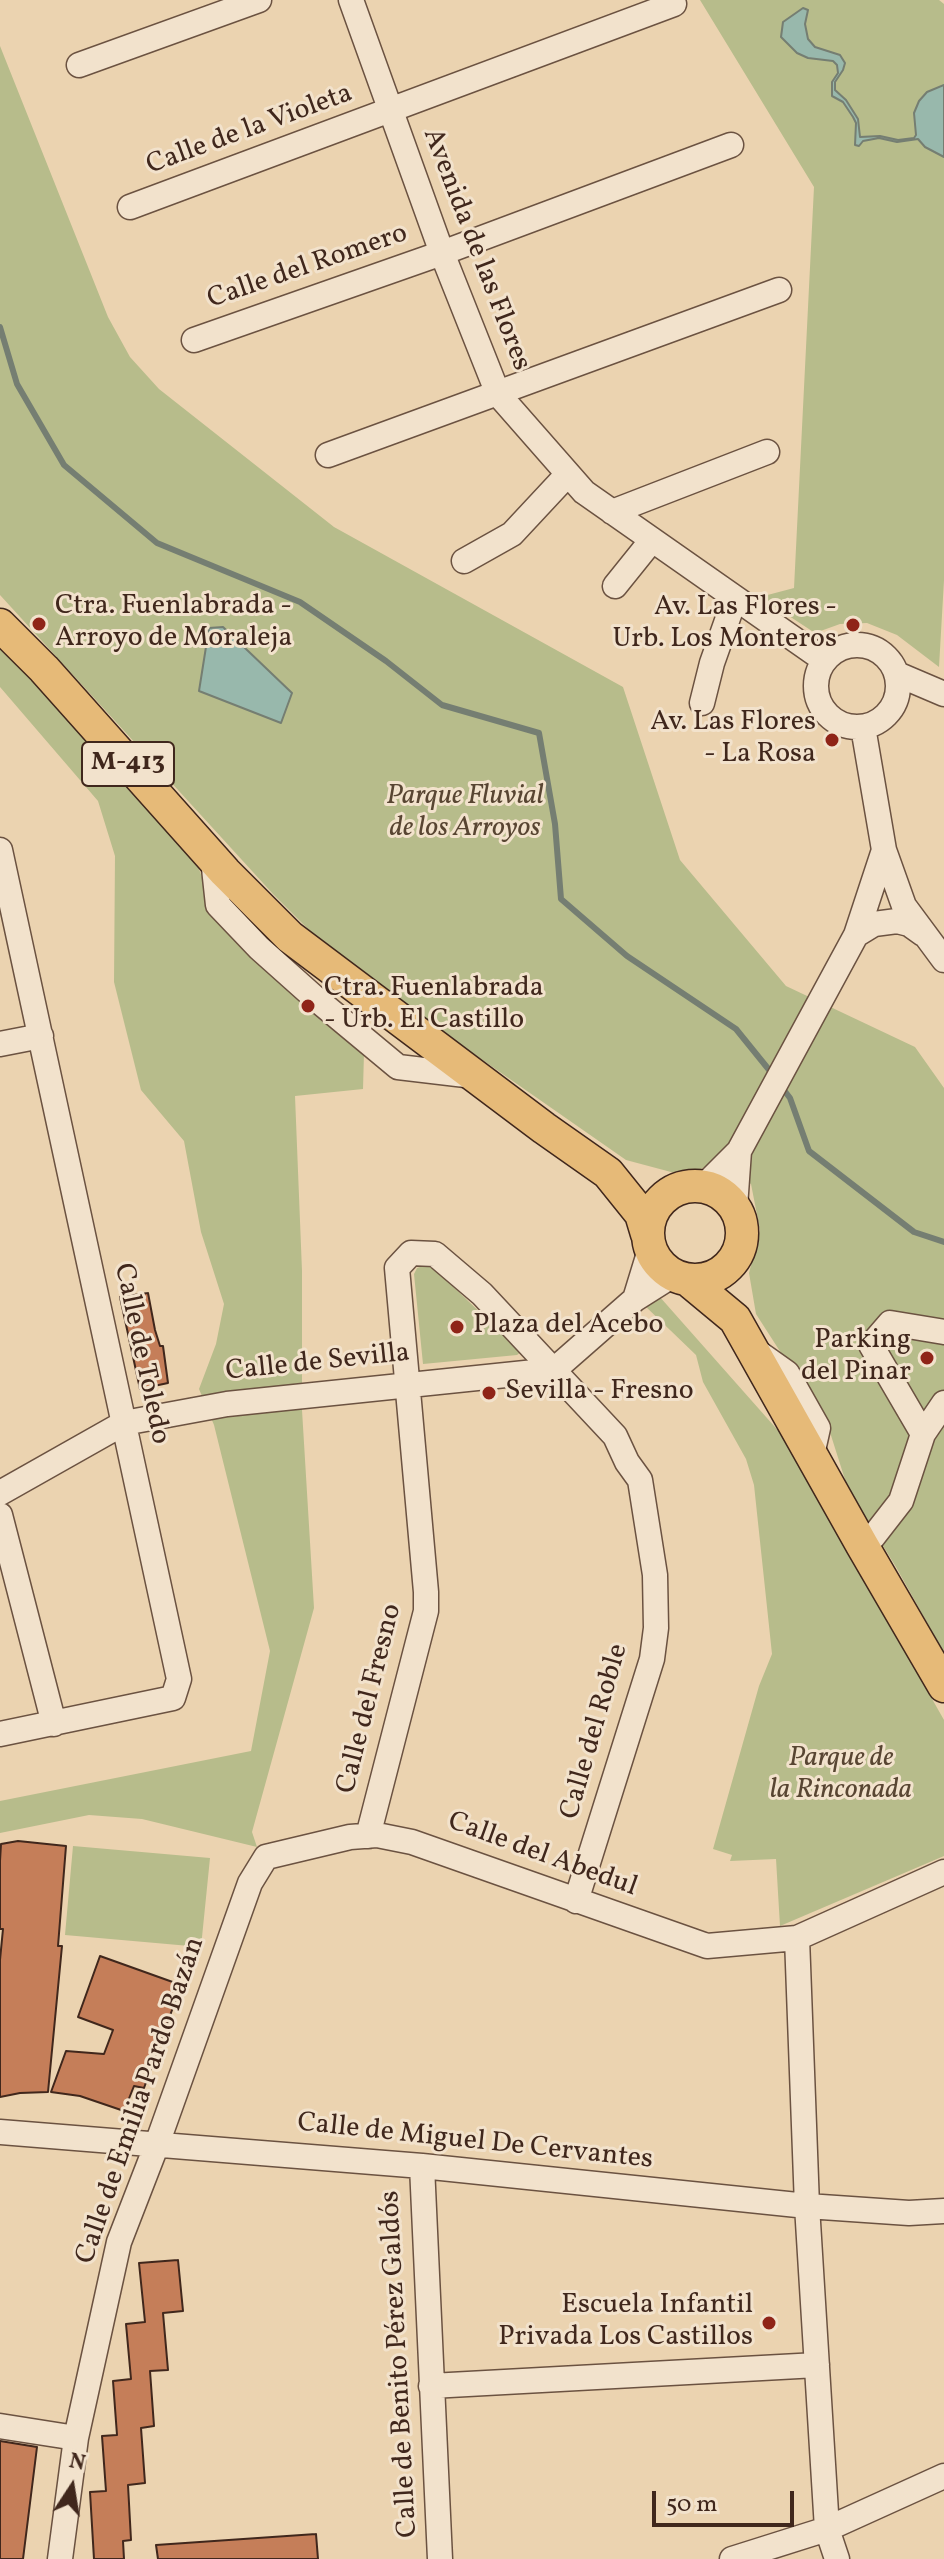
<!DOCTYPE html>
<html>
<head>
<meta charset="utf-8">
<style>
  body { margin:0 }
  #map { position:relative; width:944px; height:2559px; overflow:hidden; background:#ebd3b0; font-family:Vollkorn,serif }
  canvas { display:block }
  .north { position:absolute; left:32px; top:2447px; width:80px; height:80px; -webkit-text-stroke:6px #f2e2cc; paint-order:stroke; rotate:12deg; font-size:22px; font-weight:700; line-height:32px; text-align:center; color:#40271c }
  .north::after { content:''; display:block; margin:auto; width:28px; height:36px; background:#40271c; clip-path:polygon(50% 0,100% 100%,50% 72%,0 100%) }
  .scale { position:absolute; left:652px; top:2491px; width:142px; height:36px; box-sizing:border-box; border:4px solid #40271c; border-top:0; padding-left:10px; font-size:24px; line-height:28px; white-space:nowrap; color:#40271c; -webkit-text-stroke:6px #f2e2cc; paint-order:stroke }
</style>
</head>
<body>
<div id="map">
<canvas width="944" height="2559"></canvas>
<div class="north">N</div>
<div class="scale">50 m</div>
</div>
<script>
const context = document.querySelector('canvas').getContext('2d');
context.lineJoin = 'round';
function fill(path, color) { context.fillStyle = color; context.fill(path, 'evenodd'); }
const poly = rows => new Path2D(rows.map(r => 'M' + r).join(''));
function strokePath(path, color, width, dash) { context.strokeStyle = color; context.lineWidth = width; context.lineCap = dash ? 'butt' : 'round'; context.setLineDash(dash || []); context.stroke(path); }
function label(font, color, halo, rows, align = 'center') {
  context.font = font + ' Vollkorn,serif'; context.lineWidth = 6; context.setLineDash([]); context.textBaseline = 'middle'; context.strokeStyle = halo; context.fillStyle = color; for (const [text, x, y, turn = 0] of rows) {
    context.save(); context.translate(x, y); context.rotate((+turn || 0) * Math.PI / 180); context.textAlign = isNaN(turn) ? turn : align; if (halo) context.strokeText(text, 0, 0); context.fillText(text, 0, 0); context.restore();
  }
}
const green = poly([
  [700,0,939,0,944,4,944,580,939,667,897,635,867,623,840,624,815,633,760,597,794,588,814,187],
  [0,46,108,317,130,357,159,389,334,527,623,687,680,860,786,986,915,1047,944,1088,944,1653,896,1567,848,1489,828,1426,756,1314,749,1273,760,1230,751,1184,711,1164,686,1176,626,1160,408,1008,312,933,273,894,0,595],
  [0,648,56,703,195,858,216,916,364,1053,363,1089,295,1096,302,1271,302,1410,314,1608,252,1832,257,1847,142,1819,89,1815,0,1833,0,1801,251,1751,270,1651,214,1425,199,1389,216,1344,224,1304,201,1232,184,1141,141,1090,114,982,115,856,98,801,0,687],
  [426,1265,435,1269,521,1352,517,1355,423,1364,414,1274,417,1268],
  [659,1296,782,1435,944,1720,944,1856,780,1926,776,1859,730,1861,732,1855,713,1849,759,1686,772,1654,754,1485,746,1459,703,1382,696,1355,644,1305],
  [73,1846,210,1858,201,1947,65,1935]
]);
const water = poly([
  [803,8,808,10,805,24,808,39,815,47,840,55,845,63,843,70,835,82,835,90,846,100,858,119,860,137,880,136,898,140,914,138,916,135,914,113,919,101,927,92,944,85,944,157,925,147,918,139,897,142,879,138,863,141,859,146,855,145,856,123,853,117,843,102,832,96,832,82,838,73,837,65,833,61,808,58,797,53,781,37,783,22,803,8],
  [223,627,292,693,281,723,199,691,209,628,223,627]
]);
const stream = poly([
  [0,327,17,384,64,465,157,543,300,602,386,661,442,705,539,733,555,824,561,899,627,956,736,1029,774,1076],
  [780,1085,790,1098,809,1151,914,1232,944,1242]
]);
const building = poly([
  [148,1293,155,1330,160,1346,163,1346,168,1383,140,1389,120,1297,148,1293],
  [18,1841,66,1846,58,1946,62,1946,48,2092,20,2093,0,2097,0,1960,3,1929,0,1929,0,1861,1,1844,18,1841],
  [100,1956,181,1985,144,2088,134,2086,124,2111,80,2096,51,2092,66,2051,104,2054,113,2030,78,2017,100,1956],
  [178,2260,183,2311,163,2313,168,2370,150,2371,154,2426,141,2428,145,2483,128,2485,131,2540,123,2541,124,2559,94,2559,90,2492,106,2491,102,2436,117,2435,113,2381,131,2379,126,2324,145,2322,139,2263,178,2260],
  [0,2441,37,2447,23,2559,0,2559,0,2441],
  [316,2534,318,2559,158,2559,156,2545,316,2534]
]);
const minor = poly([
  [351,0,442,253,498,394,584,492,824,660],
  [79,65,259,0],
  [130,207,674,4],
  [194,340,442,253,731,145],
  [328,455,779,290],
  [612,512,767,452],
  [464,561,512,534,567,475],
  [615,586,652,540],
  '816 686a41 41 0 1 1 82 0a41 41 0 1 1-82 0Z',
  [897,674,944,694],
  [702,703,712,663,735,598],
  [0,850,179,1679,173,1698,0,1734],
  [884,850,904,906,944,960],
  [213,859,218,905,259,948,315,998,398,1067,474,1076],
  [856,935,874,924,897,921,909,924,923,934],
  [0,1044,41,1036],
  [704,1186,739,1151,856,935,884,850,863,727],
  [735,1207,739,1151],
  [635,1299,650,1250],
  [756,1351,787,1373,818,1428,812,1455],
  [923,1434,871,1345,890,1323,944,1332],
  [0,1493,124,1423,227,1404,554,1370,635,1299,673,1275],
  [0,1515,54,1724],
  [862,1545,873,1537,901,1501,923,1434,944,1403],
  [368,1836,426,1611,426,1592,397,1268,411,1253,435,1254,482,1294,615,1436,627,1462,640,1480,655,1575,656,1628,652,1659,576,1901],
  [797,1938,807,2206,827,2529,837,2559],
  [0,2132,422,2166,807,2206,909,2213,944,2211],
  [422,2166,440,2559],
  [431,2386,817,2365],
  [0,2426,76,2438],
  [60,2559,76,2438,119,2242,157,2144,250,1883,266,1857,350,1837,377,1835,412,1842,707,1946,797,1938,944,1872],
  [732,2559,827,2529,944,2476]
]);
const major = poly([
  [0,625,44,669,225,872,290,937,544,1128,608,1173,641,1214,647,1234],
  '648 1233a47 47 0 1 1 94 0a47 47 0 1 1-94 0Z',
  [688,1280,735,1319,862,1545,944,1686]
]);
const markers = [
  [39,624,8,"#8f2418"],
  [853,625,8,"#8f2418"],
  [832,740,8,"#8f2418"],
  [308,1006,8,"#8f2418"],
  [457,1327,8,"#8f2418"],
  [927,1358,8,"#8f2418"],
  [489,1393,8,"#8f2418"],
  [769,2323,8,"#8f2418"]
];
const shields = [
  [128,764,92]
];
const shieldNames = [
  ["M-413",128,764]
];
const streetNames = [
  ["Calle de la Violeta",250,131,-20],
  ["Avenida de las Flores",475,250,69],
  ["Calle del Romero",308,268,-19],
  ["Calle de Toledo",140,1354,78],
  ["Calle de Sevilla",318,1364,-6],
  ["Calle del Fresno",371,1699,-76],
  ["Calle del Roble",596,1732,-74],
  ["Calle del Abedul",542,1856,20],
  ["Calle de Emilia Pardo Bazán",142,2101,-71],
  ["Calle de Miguel De Cervantes",475,2143,6],
  ["Calle de Benito Pérez Galdós",401,2364,-93]
];
const poiNames = [
  ["Ctra. Fuenlabrada -",55,608],
  ["Arroyo de Moraleja",55,640],
  ["Av. Las Flores -",837,609,"right"],
  ["Urb. Los Monteros",837,641,"right"],
  ["Av. Las Flores",816,724,"right"],
  ["- La Rosa",816,756,"right"],
  ["Ctra. Fuenlabrada",324,990],
  ["- Urb. El Castillo",324,1022],
  ["Plaza del Acebo",473,1327],
  ["Parking",911,1342,"right"],
  ["del Pinar",911,1374,"right"],
  ["Sevilla - Fresno",505,1393],
  ["Escuela Infantil",753,2307,"right"],
  ["Privada Los Castillos",753,2339,"right"]
];
const parkNames = [
  ["Parque Fluvial",465,798],
  ["de los Arroyos",465,830],
  ["Parque de",841,1760],
  ["la Rinconada",841,1792]
];
fill(green, '#b7bc8b');
fill(water, '#98b8ac');
strokePath(water, '#757e72', 2);
strokePath(stream, '#757e72', 6);
fill(building, '#c57e59');
strokePath(building, '#40271c', 2);
strokePath(minor, '#6b5241', 27);
strokePath(major, '#40271c', 35);
strokePath(minor, '#f2e2cc', 24);
strokePath(major, '#e6ba78', 32);
for (const [x, y, r, color] of markers) { const dot = new Path2D(); dot.arc(x, y, r, 0, 2 * Math.PI); context.fillStyle = color; context.fill(dot); strokePath(dot, '#f2e2cc', 3); }
for (const [x, y, w] of shields) { const box = new Path2D(); box.roundRect(x - w / 2, y - 22, w, 44, 6); context.fillStyle = '#f2e2cc'; context.fill(box); strokePath(box, '#40271c', 2); }
label('bold 26px', '#40271c', null, shieldNames);
label('28px', '#40271c', '#f2e2cc', streetNames);
label('28px', '#40271c', '#f2e2cc', poiNames, 'left');
label('italic 28px', '#584532', '#f2e2cc', parkNames);
</script>
</body>
</html>
